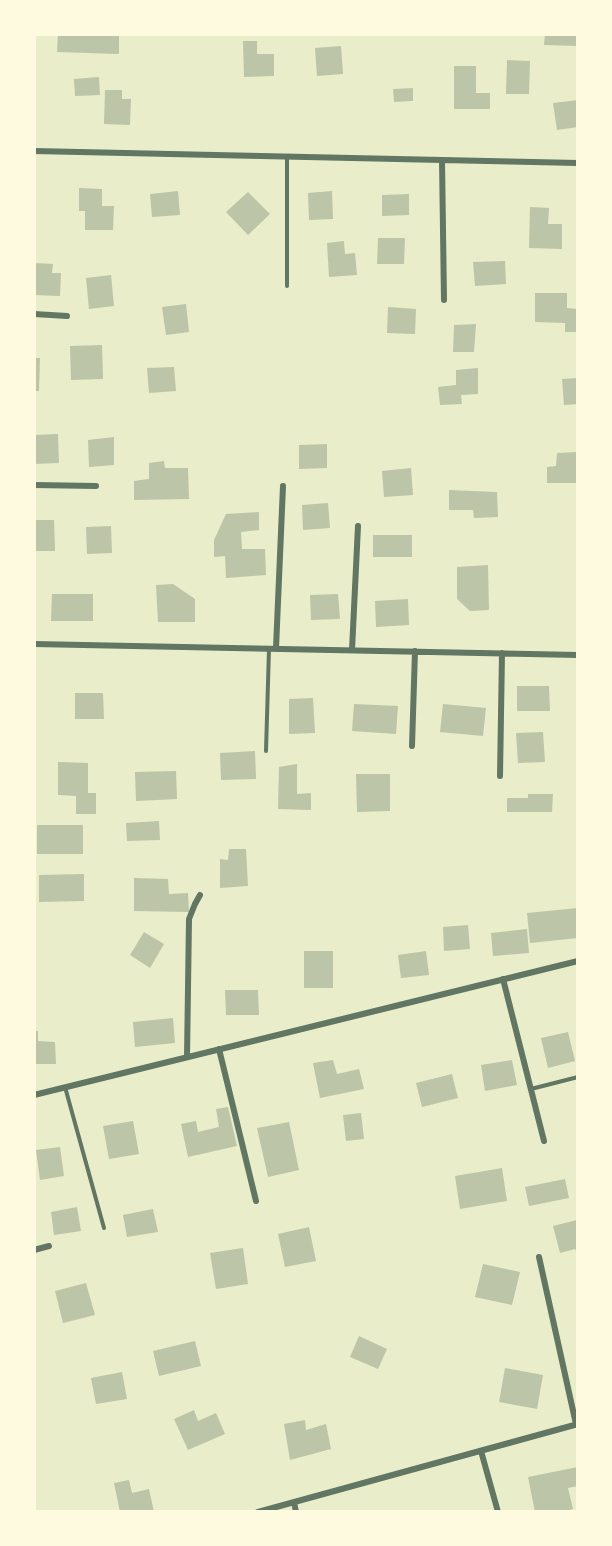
<!DOCTYPE html>
<html>
<head>
<meta charset="utf-8">
<style>
  body { margin:0 }
  #map { position:relative; width:612px; height:1546px; overflow:hidden; background:#e9edc9; font-family:"Open Sans",sans-serif }
  canvas { display:block }
  .frame { position:absolute; inset:0; border:36px solid #fefae0; pointer-events:none }
</style>
</head>
<body>
<div id="map">
<canvas width="612" height="1546"></canvas>
<div class="frame"></div>
</div>
<script>
const context = document.querySelector('canvas').getContext('2d');
context.lineJoin = 'round';
function fill(path, color) { context.fillStyle = color; context.fill(path, 'evenodd'); }
const poly = rows => new Path2D(rows.map(r => 'M' + r).join(''));
function strokePath(path, color, width, dash) { context.strokeStyle = color; context.lineWidth = width; context.lineCap = dash ? 'butt' : 'round'; context.setLineDash(dash || []); context.stroke(path); }
const building = poly([
  [58,34,119,34,119,54,57,52],
  [545,34,578,34,578,46,544,45],
  [243,41,257,41,257,54,274,54,274,76,244,77],
  [341,46,343,74,317,76,315,48],
  [507,60,530,61,529,94,506,94],
  [454,66,476,66,476,93,490,93,490,109,454,109],
  [99,77,100,95,75,96,74,79],
  [413,88,413,101,394,102,393,89],
  [105,90,122,90,122,99,131,99,130,125,104,124],
  [578,100,578,127,557,130,553,103],
  [79,188,102,189,102,206,114,206,113,230,85,230,85,211,79,211],
  [178,191,180,215,152,217,150,194],
  [332,191,333,219,309,220,308,193],
  [248,192,270,214,248,235,226,212],
  [409,194,409,215,382,216,382,195],
  [530,207,549,208,548,224,562,224,562,249,529,248],
  [378,238,405,238,404,264,377,264],
  [344,241,345,254,355,253,357,275,329,277,327,243],
  [505,261,506,284,475,286,473,262],
  [34,263,53,264,52,273,61,273,60,296,34,295],
  [111,275,114,306,89,309,86,278],
  [535,293,567,293,567,308,578,309,578,332,565,332,565,323,535,322],
  [186,304,189,332,166,335,162,307],
  [388,307,416,309,415,334,387,333],
  [476,324,474,352,453,352,454,325],
  [102,345,103,379,71,380,70,346],
  [34,358,40,358,39,391,34,391],
  [174,367,176,391,149,393,147,368],
  [478,368,478,394,461,395,462,404,440,405,438,387,456,385,456,370],
  [578,378,578,404,564,405,562,379],
  [58,434,59,463,34,464,34,435],
  [114,437,114,465,89,467,88,440],
  [327,444,327,468,299,469,299,445],
  [578,452,578,483,547,483,547,467,556,466,557,453],
  [164,461,165,468,188,468,189,499,134,500,134,481,149,479,149,463],
  [411,468,413,495,384,497,382,471],
  [449,490,497,492,498,517,474,518,473,510,449,510],
  [328,503,330,528,303,530,302,505],
  [259,512,259,530,241,532,242,549,265,549,266,575,226,578,225,556,214,557,214,540,226,514],
  [34,520,54,520,55,551,34,551],
  [111,526,112,553,87,554,86,527],
  [373,535,412,535,412,557,373,557],
  [488,565,489,610,470,611,457,599,457,567],
  [173,584,195,599,195,622,158,622,156,585],
  [52,594,93,594,93,621,51,621],
  [338,594,340,619,311,620,310,595],
  [408,599,409,625,376,627,375,601],
  [517,686,549,686,550,711,517,711],
  [75,693,103,693,104,719,75,719],
  [313,698,315,733,289,734,289,699],
  [354,704,398,706,396,734,352,731],
  [443,704,486,708,483,736,440,732],
  [543,732,545,762,518,763,516,733],
  [255,751,256,779,221,780,220,753],
  [58,762,88,763,88,793,96,793,96,814,76,814,76,796,58,795],
  [297,764,297,794,311,793,311,810,278,809,279,767],
  [176,771,177,799,136,801,135,772],
  [356,774,390,774,390,811,357,812],
  [528,794,553,794,552,812,507,812,507,798,528,798],
  [159,821,160,840,127,841,126,823],
  [37,825,83,825,83,854,37,854],
  [229,849,246,849,248,886,220,888,220,859,228,860],
  [84,874,84,901,39,902,39,875],
  [134,878,168,879,169,894,188,893,189,912,134,911],
  [578,908,578,938,530,943,527,913],
  [468,925,470,949,444,951,443,927],
  [527,929,529,953,493,956,491,933],
  [144,932,164,944,150,968,130,955],
  [304,951,333,951,333,988,304,988],
  [426,951,429,975,401,978,398,955],
  [225,990,258,990,259,1015,226,1015],
  [173,1018,175,1043,135,1047,133,1022],
  [34,1031,38,1031,38,1041,55,1042,56,1064,34,1064],
  [568,1032,575,1061,548,1068,541,1038],
  [333,1060,337,1074,359,1069,364,1089,320,1098,313,1063],
  [512,1060,517,1085,485,1091,481,1065],
  [452,1074,458,1098,422,1107,416,1083],
  [228,1107,237,1146,188,1157,181,1124,196,1121,198,1132,219,1127,216,1109],
  [361,1113,364,1139,346,1141,343,1115],
  [133,1121,139,1154,109,1159,103,1126],
  [289,1122,299,1170,268,1177,257,1128],
  [60,1147,64,1176,40,1180,36,1150],
  [502,1168,507,1201,460,1209,455,1176],
  [565,1179,569,1198,529,1206,525,1187],
  [77,1207,81,1231,54,1235,51,1212],
  [153,1209,158,1232,127,1237,123,1215],
  [577,1220,578,1254,575,1249,560,1253,553,1226],
  [309,1227,316,1261,285,1267,278,1234],
  [243,1248,248,1284,216,1289,210,1253],
  [483,1264,520,1272,512,1305,475,1297],
  [86,1283,95,1315,63,1323,55,1291],
  [359,1336,387,1349,378,1369,350,1357],
  [195,1341,201,1366,159,1376,153,1351],
  [505,1368,543,1375,537,1409,499,1402],
  [122,1372,127,1399,96,1404,91,1378],
  [194,1410,198,1421,216,1413,225,1434,188,1450,174,1419],
  [305,1420,306,1430,326,1424,331,1449,290,1460,284,1424],
  [578,1467,578,1486,568,1488,573,1509,561,1512,535,1512,528,1477],
  [129,1480,132,1493,149,1489,154,1512,120,1512,114,1483]
]);
const service = poly([
  [287,286,287,157],
  [266,751,269,649],
  [65,1087,104,1228],
  [531,1089,578,1077]
]);
const minor = poly([
  [34,151,578,163],
  [442,160,444,300],
  [34,314,67,316],
  [34,485,96,486],
  [34,644,578,655],
  [276,648,283,486],
  [352,650,358,526],
  [412,746,415,651],
  [500,776,502,653],
  [503,979,544,1141],
  [219,1049,256,1201],
  [187,1057,189,919,195,904,200,895],
  [34,1095,578,961],
  [34,1250,49,1246],
  [539,1257,576,1424],
  [481,1451,498,1512],
  [294,1502,296,1512],
  [258,1512,578,1424]
]);
fill(building, '#bcc5a7');
strokePath(service, '#617663', 4);
strokePath(minor, '#617663', 6);
</script>
</body>
</html>
